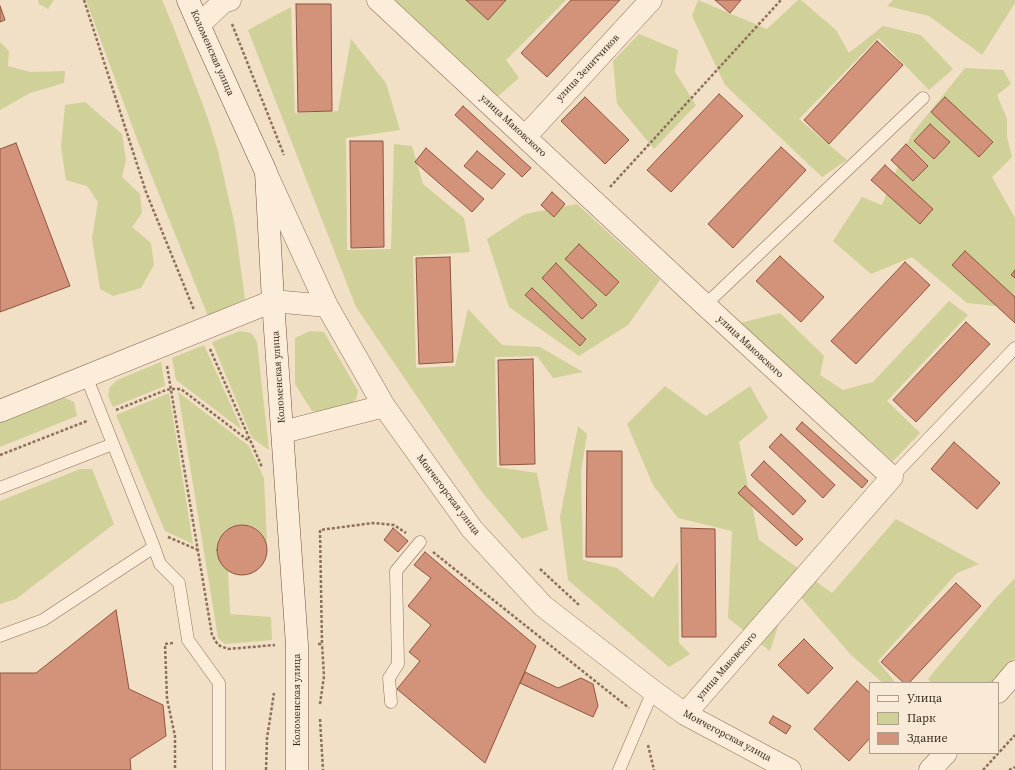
<!DOCTYPE html>
<html>
<head>
<meta charset="utf-8">
<style>
  body { margin:0 }
  #map { position:relative; width:1015px; height:770px; overflow:hidden; background:#f1dfc6; font-family:"Source Serif 4",serif }
  canvas { display:block }
  .legend { position:absolute; left:869px; top:682px; width:130px; height:72px; box-sizing:border-box; background:#f8ead6; border:1px solid #ad9d8d; margin:0; padding:5px 7px; list-style:none; font-size:12px; color:#3d2a1f }
  .legend li { display:flex; align-items:center; gap:8px; height:20px }
  .legend b { width:20px; border:1px solid #ad9d8d }
</style>
</head>
<body>
<div id="map">
<canvas width="1015" height="770"></canvas>
<ul class="legend">
<li><b style="height:5px;background:#fbedda"></b>Улица</li>
<li><b style="height:11px;background:#d0d099"></b>Парк</li>
<li><b style="height:11px;background:#d2937a"></b>Здание</li>
</ul>
</div>
<script>
const context = document.querySelector('canvas').getContext('2d');
context.lineJoin = 'round';
function fill(path, color) { context.fillStyle = color; context.fill(path, 'evenodd'); }
const poly = rows => new Path2D(rows.map(r => 'M' + r).join(''));
function strokePath(path, color, width, dash) { context.strokeStyle = color; context.lineWidth = width; context.lineCap = dash ? 'butt' : 'round'; context.setLineDash(dash || []); context.stroke(path); }
function label(font, color, halo, rows, align = 'center') {
  context.font = font + ' "Source Serif 4",serif'; context.lineWidth = 3; context.setLineDash([]); context.textBaseline = 'middle'; context.strokeStyle = halo; context.fillStyle = color; for (const [text, x, y, turn = 0] of rows) {
    context.save(); context.translate(x, y); context.rotate((+turn || 0) * Math.PI / 180); context.textAlign = isNaN(turn) ? turn : align; if (halo) context.strokeText(text, 0, 0); context.fillText(text, 0, 0); context.restore();
  }
}
const green = poly([
  [38,0,54,0,48,9,39,4],
  [86,0,162,0,173,26,207,116,218,151,235,226,245,299,208,316,138,142],
  [390,0,566,0,506,60,519,78,497,97],
  [698,0,767,29,798,0,801,0,836,30,849,53,883,26,921,35,953,69,929,90,878,38,799,119,847,160,822,177,725,85,692,16],
  [893,0,1015,0,1015,3,982,55,929,16,887,6],
  [291,7,295,113,338,111,351,39,386,83,400,130,346,138,347,250,391,249,394,144,412,146,423,184,464,218,470,252,413,256,416,368,455,366,468,309,502,345,540,347,583,372,553,378,537,356,495,357,497,467,537,473,548,530,522,539,482,492,356,307,248,30],
  [639,34,678,50,675,72,696,105,654,149,617,104,613,61],
  [0,42,9,51,8,66,30,72,65,71,64,83,30,93,0,110],
  [965,68,1003,70,1011,84,997,95,1007,119,1007,137,1012,157,992,177,1015,218,1015,308,967,303,912,257,871,274,833,241,862,197,882,205,911,135],
  [85,102,122,134,126,160,122,177,140,194,142,213,132,227,151,243,154,265,141,288,113,296,100,289,92,238,98,202,87,186,66,180,61,147,65,105],
  [577,204,660,280,628,325,579,356,509,307,487,239,525,214],
  [949,301,968,315,887,401,920,433,893,461,736,324,780,313,824,356,820,375,843,390,873,382],
  [240,331,251,333,257,342,269,450,252,438,212,342],
  [310,331,324,332,358,391,356,399,350,406,328,413,312,411,295,384,295,338],
  [204,345,242,430,176,380,172,358],
  [161,362,165,386,113,407,108,396,110,387,117,380],
  [665,386,706,416,750,386,768,418,739,442,759,540,832,593,896,519,979,564,957,573,878,661,894,681,893,683,883,683,852,656,791,586,770,651,728,618,732,531,678,518,653,485,627,424],
  [178,392,249,446,264,478,267,544,263,535,257,529,249,525,240,525,232,527,224,532,219,539,217,548,218,556,221,564,228,571,230,614,271,617,272,640,225,644,218,638],
  [169,393,193,544,165,531,116,415],
  [61,396,74,402,77,416,0,447,0,422],
  [578,426,587,434,581,472,583,560,617,568,653,598,678,562,679,643,690,654,669,667,568,580,560,517],
  [80,469,92,469,114,524,16,599,0,604,0,501],
  [1015,578,1015,658,994,683,932,683,928,679,994,600]
]);
const building = poly([
  [466,0,506,0,488,20,466,0],
  [571,0,620,0,547,77,521,53,571,0],
  [715,0,741,0,730,13,715,0],
  [296,4,331,4,332,111,298,112,296,4],
  [0,6,5,20,0,22,0,6],
  [877,41,903,65,829,144,804,120,877,41],
  [719,94,743,116,671,192,647,170,719,94],
  [585,97,629,140,605,164,561,121,585,97],
  [945,97,993,142,979,157,931,112,945,97],
  [463,106,531,168,522,177,455,115,463,106],
  [930,124,950,142,934,159,914,141,930,124],
  [350,141,383,141,384,247,351,248,350,141],
  [16,143,70,286,0,312,0,149,16,143],
  [906,144,928,166,913,181,891,160,906,144],
  [781,147,806,170,733,248,708,224,781,147],
  [426,148,484,199,472,212,415,162,426,148],
  [477,151,505,174,492,189,464,166,477,151],
  [885,165,933,209,920,224,871,180,885,165],
  [552,192,565,204,554,217,541,205,552,192],
  [579,244,619,282,606,296,565,259,579,244],
  [965,251,1015,297,1015,323,952,265,965,251],
  [780,256,824,297,801,322,756,281,780,256],
  [450,257,453,362,419,364,416,258,450,257],
  [905,262,930,285,856,364,831,341,905,262],
  [556,263,597,305,582,319,542,278,556,263],
  [1015,270,1015,278,1011,275,1015,270],
  [532,288,586,339,580,346,525,295,532,288],
  [966,322,990,344,916,422,893,400,966,322],
  [533,359,535,464,500,465,498,360,533,359],
  [802,422,868,481,862,488,796,429,802,422],
  [781,434,835,485,823,498,769,447,781,434],
  [954,442,1000,483,977,509,931,469,954,442],
  [587,451,622,451,622,557,586,557,587,451],
  [764,461,806,501,793,515,751,475,764,461],
  [745,486,803,539,796,546,738,493,745,486],
  '217 550a25 25 0 1 1 50 0a25 25 0 1 1-50 0Z',
  [393,528,408,541,398,552,384,540,393,528],
  [681,528,715,529,716,637,682,637,681,528],
  [425,552,536,646,485,763,397,689,420,661,409,652,431,625,408,606,431,578,414,565,425,552],
  [956,583,981,606,909,683,904,683,881,662,956,583],
  [116,610,129,689,163,705,166,736,130,759,131,770,0,770,0,673,36,673,116,610],
  [804,639,833,668,808,694,778,665,804,639],
  [525,672,558,688,581,678,593,684,598,706,593,717,520,683,525,672],
  [857,681,870,693,870,738,849,761,814,729,857,681],
  [773,716,791,726,786,734,769,723,773,716]
]);
const path = poly([
  [84,0,146,192,194,310],
  [232,24,284,155],
  [610,187,781,0],
  [210,349,262,467],
  [167,366,212,635,218,645,228,649,275,645],
  [116,410,166,390,172,389,181,389,249,441],
  [0,455,87,421],
  [168,537,198,550],
  [433,552,629,708],
  [540,569,579,605],
  [173,643,165,644,167,699,175,736,175,770],
  [318,644,322,644,320,530,373,523,394,525,406,533],
  [320,704,324,676,322,644],
  [320,719,323,770],
  [648,745,654,770],
  [266,770,267,738,274,693],
  [983,770,1015,735],
  [1009,770,1015,767]
]);
const service = poly([
  [705,305,923,98],
  [892,477,1015,348],
  [0,488,113,444],
  [154,547,160,564,179,583,188,640,219,683,219,770],
  [0,636,43,620,154,547,86,376],
  [391,702,389,678,398,664,396,571,420,542],
  [619,770,653,691]
]);
const minor = poly([
  [378,0,705,305,892,477,685,714],
  [199,25,223,2,230,0],
  [525,137,651,0],
  [0,411,273,301]
]);
const tertiary = poly([
  [266,173,327,306,384,406,472,529,543,606,653,691,685,714,790,770],
  [273,301,327,306],
  [283,432,384,406],
  [998,692,1015,672],
  [930,770,946,753]
]);
const secondary = poly([
  [188,0,199,25,266,172,273,301,297,645,297,770]
]);
const streetNames = [
  ["Коломенская улица",212,53,66],
  ["улица Зенитчиков",588,68,-47],
  ["улица Маковского",513,126,43],
  ["улица Маковского",750,347,43],
  ["Коломенская улица",279,377,-94],
  ["Мончегорская улица",448,495,53],
  ["улица Маковского",727,666,-49],
  ["Коломенская улица",297,700,-90],
  ["Мончегорская улица",727,736,28]
];
fill(green, '#d0d099');
fill(building, '#d2937a');
strokePath(building, '#8f543e', 1);
strokePath(service, '#8e6f5a', 13);
strokePath(minor, '#8e6f5a', 23);
strokePath(tertiary, '#8e6f5a', 23);
strokePath(secondary, '#70503d', 23);
strokePath(path, '#8e6f5a', 2.5, [3, 2]);
strokePath(service, '#fbedda', 12);
strokePath(minor, '#fbedda', 22);
strokePath(tertiary, '#fbedda', 22);
strokePath(secondary, '#fbedda', 22);
label('10px', '#3d2a1f', '#f8ead6', streetNames);
</script>
</body>
</html>
